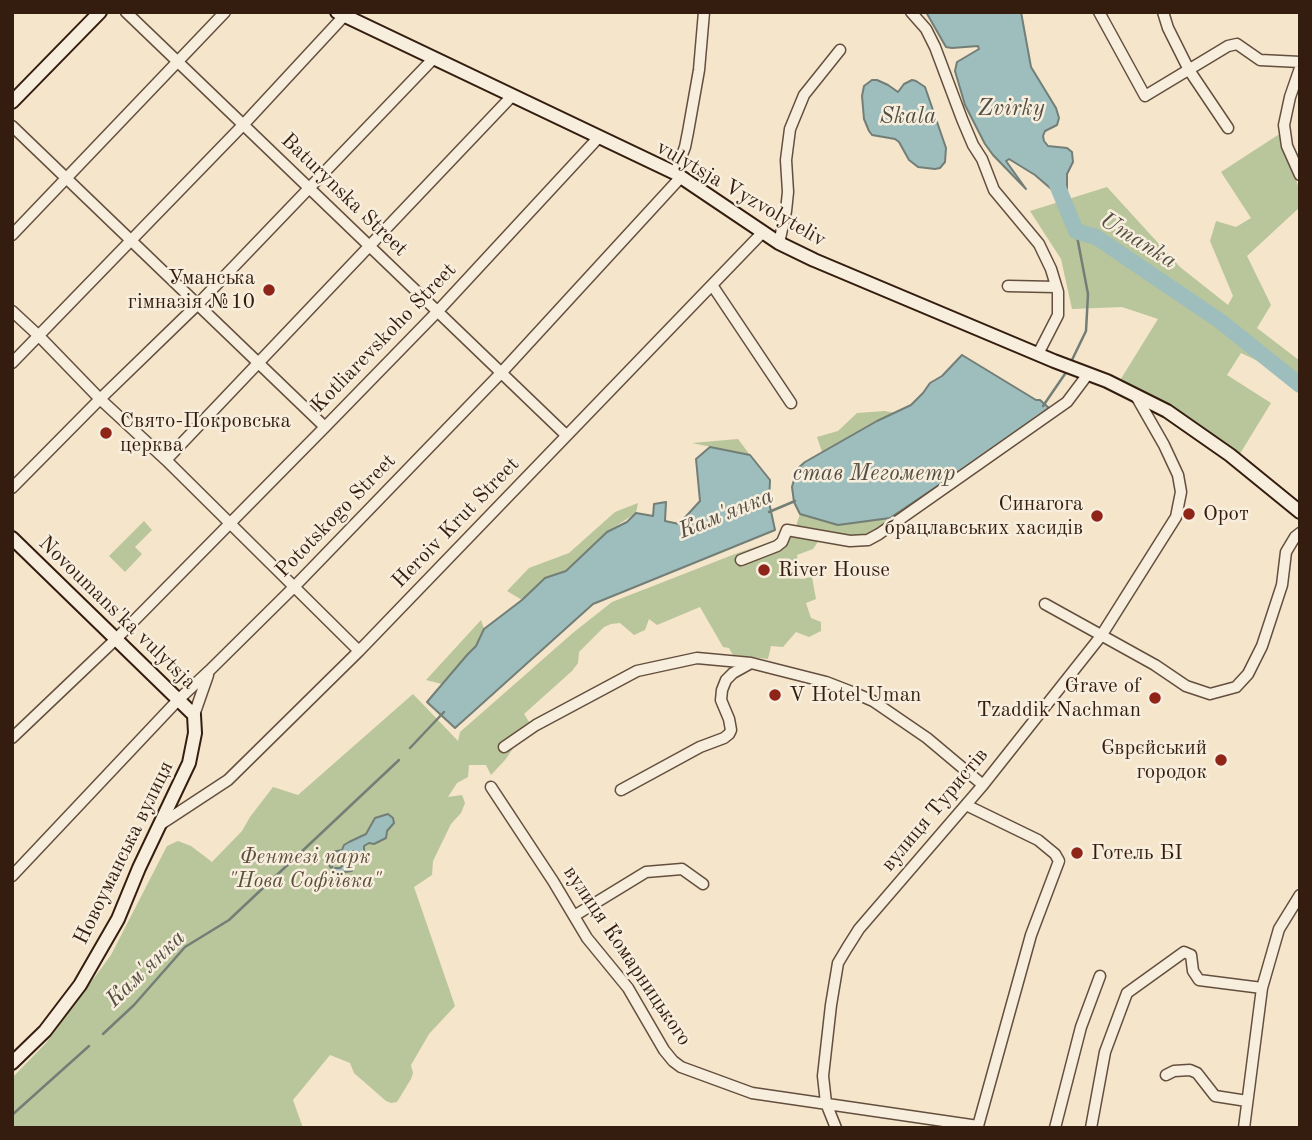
<!DOCTYPE html>
<html>
<head>
<meta charset="utf-8">
<style>
  body { margin:0 }
  #map { position:relative; width:1312px; height:1140px; overflow:hidden; background:#f4e5cb; font-family:"Old Standard TT",serif }
  canvas { display:block }
  .frame { position:absolute; inset:0; border:14px solid #341d0f; pointer-events:none }
</style>
</head>
<body>
<div id="map">
<canvas width="1312" height="1140"></canvas>
<div class="frame"></div>
</div>
<script>
const context = document.querySelector('canvas').getContext('2d');
context.lineJoin = 'round';
function fill(path, color) { context.fillStyle = color; context.fill(path, 'evenodd'); }
const poly = rows => new Path2D(rows.map(r => 'M' + r).join(''));
function strokePath(path, color, width, dash) { context.strokeStyle = color; context.lineWidth = width; context.lineCap = dash ? 'butt' : 'round'; context.setLineDash(dash || []); context.stroke(path); }
function label(font, color, halo, rows, align = 'center') {
  context.font = font + ' "Old Standard TT",serif'; context.lineWidth = 5; context.setLineDash([]); context.textBaseline = 'middle'; context.strokeStyle = halo; context.fillStyle = color; for (const [text, x, y, turn = 0] of rows) {
    context.save(); context.translate(x, y); context.rotate((+turn || 0) * Math.PI / 180); context.textAlign = isNaN(turn) ? turn : align; if (halo) context.strokeText(text, 0, 0); context.fillText(text, 0, 0); context.restore();
  }
}
const green = poly([
  [1281,133,1300,192,1300,207,1247,256,1271,305,1257,328,1300,361,1300,394,1273,368,1241,353,1227,375,1271,403,1238,457,1119,382,1158,319,1122,307,1072,309,1061,259,1030,211,1107,187,1180,267,1228,305,1233,296,1210,241,1216,221,1236,227,1251,218,1221,172],
  [885,411,895,413,877,421,822,452,817,437,838,431,857,413],
  [738,439,750,455,692,443],
  [932,491,868,540,822,536,813,549,797,555,800,579,812,577,816,599,806,603,811,618,821,622,821,631,809,637,796,632,783,647,771,646,768,659,733,655,729,648,723,647,700,607,657,625,649,619,645,630,634,635,620,623,611,624,604,627,579,652,578,663,572,671,524,714,533,728,524,733,505,760,491,775,486,765,469,765,468,777,457,783,448,797,462,795,465,803,461,813,451,824,433,861,432,875,414,887,455,1006,429,1034,411,1065,413,1073,411,1079,397,1102,391,1103,386,1101,354,1073,350,1063,330,1055,293,1100,303,1128,12,1128,12,1078,46,1043,111,955,167,846,178,841,191,846,212,862,242,831,250,817,273,787,298,795,413,694,458,741,460,732,574,632,612,602,735,554,784,537,796,526,800,514,838,525,890,518],
  [638,503,636,513,607,532,566,571,545,578,522,600,507,591,529,568,569,553,615,512],
  [144,521,152,530,135,547,142,554,125,572,109,556],
  [481,620,484,629,477,646,467,655,442,684,426,680]
]);
const water = poly([
  [926,12,1021,12,1031,67,1056,108,1059,118,1057,125,1045,131,1043,136,1044,141,1048,146,1067,148,1072,152,1073,162,1067,174,1067,189,1057,194,1035,175,1009,159,1006,161,1026,189,993,155,985,144,965,105,955,71,957,62,979,49,978,46,952,48,946,47,926,12],
  [872,80,877,80,888,85,898,92,904,84,912,80,916,81,925,87,946,148,945,162,940,168,935,169,918,167,909,160,899,142,895,139,872,135,869,131,864,119,862,96,864,86,872,80],
  [962,355,1036,400,1040,400,1049,408,1021,430,890,518,838,525,800,514,794,502,792,487,797,469,805,462,877,421,911,405,923,393,930,383,942,376,962,355],
  [710,447,750,455,770,480,769,502,775,530,593,604,455,728,427,702,467,655,476,646,484,629,522,600,545,578,566,571,607,532,627,522,636,513,653,516,654,504,666,502,665,521,679,524,700,501,696,459,710,447],
  [388,814,393,818,394,823,387,831,386,838,374,844,369,843,364,846,364,852,368,852,370,854,367,860,359,864,359,855,353,851,348,854,347,860,347,864,353,868,352,871,337,873,334,870,335,868,340,868,343,865,342,863,338,863,337,859,333,862,332,868,330,867,328,862,330,861,332,852,342,850,344,845,349,842,366,834,375,818,388,814]
]);
const stream = poly([
  [1071,362,1086,331,1088,294,1076,231],
  [1043,406,1067,371],
  [769,512,795,501],
  [410,748,444,712],
  [103,1034,134,1005,185,947,229,920,399,760],
  [12,1115,89,1046]
]);
const river = poly([
  [1053,175,1076,231,1096,237,1220,321,1300,385]
]);
const street = poly([
  [126,12,566,435],
  [911,12,926,29,935,47,962,119,973,145,982,159,994,190,1039,244,1051,269,1058,292,1058,315,1038,354],
  [1099,12,1145,96,1228,46,1237,44,1260,60,1300,62],
  [1163,12,1168,28,1189,70,1228,128],
  [1300,68,1290,97,1284,125,1287,146,1300,175],
  [12,126,325,427],
  [675,173,685,147,688,132,699,70,704,12],
  [12,235,225,12],
  [779,243,786,211,788,192,786,160,790,129,804,95,840,50],
  [712,285,791,403],
  [1008,286,1056,287],
  [12,311,39,336,100,399,166,460,359,651],
  [12,363,243,125,344,16],
  [166,460,512,96],
  [12,488,100,399,197,305,434,58],
  [741,560,777,546,782,542,787,530,850,541,868,540,879,534,1067,402,1088,374],
  [1045,604,1155,665,1186,686,1210,694,1236,687,1248,674,1262,646,1282,585,1286,552,1295,537,1300,533],
  [194,715,208,675],
  [12,738,116,639,325,427,437,312,599,137],
  [504,747,536,725,637,671,697,658,751,663,826,682,857,694,873,701,927,738,983,785],
  [491,787,553,881,587,938,628,988,664,1050,673,1061,681,1067,752,1093,978,1126],
  [621,790,700,747,724,738,729,734,731,730,729,719,721,700,722,690,726,680,733,673,751,663],
  [966,805,1038,840,1055,854,1059,861,1031,935,978,1126],
  [161,824,228,780,359,651,763,232],
  [12,876,178,700,209,671,294,587,501,373,681,177],
  [574,916,646,872,682,869,703,884],
  [1166,1075,1174,1071,1190,1070,1197,1073,1215,1096,1247,1101],
  [836,1128,826,1103,823,1076,831,1005,838,963,847,948,859,929,983,785,1101,636,1176,517,1181,492,1178,475,1164,445,1136,396],
  [1055,1128,1081,1027,1100,976],
  [1091,1128,1105,1052,1127,993,1184,952,1191,955,1193,971,1199,980,1262,988],
  [1244,1128,1262,988,1279,929,1300,895]
]);
const secondary = poly([
  [337,12,675,173,779,243,814,260,1054,361,1107,381,1167,411,1230,455,1300,512],
  [12,102,100,12],
  [12,538,194,715,195,733,189,763,139,868,118,919,80,985,45,1031,12,1063]
]);
const markers = [
  [269,290,7,"#8f2418"],
  [106,433,7,"#8f2418"],
  [1189,514,7,"#8f2418"],
  [1097,516,7,"#8f2418"],
  [764,570,7,"#8f2418"],
  [775,695,7,"#8f2418"],
  [1155,698,7,"#8f2418"],
  [1221,760,7,"#8f2418"],
  [1077,853,7,"#8f2418"]
];
const streetNames = [
  ["vulytsja Vyzvolyteliv",741,194,30],
  ["Baturynska Street",344,195,44],
  ["Kotliarevskoho Street",384,338,-46],
  ["Pototskogo Street",336,516,-46],
  ["Heroiv Krut Street",456,523,-46],
  ["Novoumans'ka vulytsja",117,613,44],
  ["вулиця Туристів",935,810,-50],
  ["Новоуманська вулиця",124,853,-64],
  ["вулиця Комарницького",627,956,56]
];
const poiNames = [
  ["Уманська",255,278,"right"],
  ["гімназія №10",255,302,"right"],
  ["Свято-Покровська",120,421],
  ["церква",120,445],
  ["Синагога",1083,504,"right"],
  ["брацлавських хасидів",1083,528,"right"],
  ["Орот",1203,514],
  ["River House",778,570],
  ["Grave of",1141,686,"right"],
  ["Tzaddik Nachman",1141,710,"right"],
  ["V Hotel Uman",789,695],
  ["Єврєйський",1207,748,"right"],
  ["городок",1207,772,"right"],
  ["Готель БІ",1091,853]
];
const parkNames = [
  ["Фентезі парк",305,857],
  ["\"Нова Софіївка\"",305,881]
];
const waterNames = [
  ["Zvirky",1011,109],
  ["Skala",908,117],
  ["Umanka",1138,241,32],
  ["став Мегометр",874,474],
  ["Кам'янка",726,514,-22],
  ["Кам'янка",146,969,-44]
];
fill(green, '#b9c59a');
fill(water, '#9dbebd');
strokePath(water, '#737e77', 2);
strokePath(stream, '#737e77', 2.5);
strokePath(river, '#9dbebd', 16);
strokePath(street, '#644f3e', 13);
strokePath(secondary, '#341d0f', 16);
strokePath(street, '#f8eedd', 10);
strokePath(secondary, '#f8eedd', 12);
for (const [x, y, r, color] of markers) { const dot = new Path2D(); dot.arc(x, y, r, 0, 2 * Math.PI); context.fillStyle = color; context.fill(dot); strokePath(dot, '#f8eedd', 2.5); }
label('21px', '#341d0f', '#f8eedd', streetNames);
label('21px', '#341d0f', '#f8eedd', poiNames, 'left');
label('italic 21px', '#5c4f39', '#f8eedd', parkNames);
label('italic 23px', '#544d43', '#f8eedd', waterNames);
</script>
</body>
</html>
